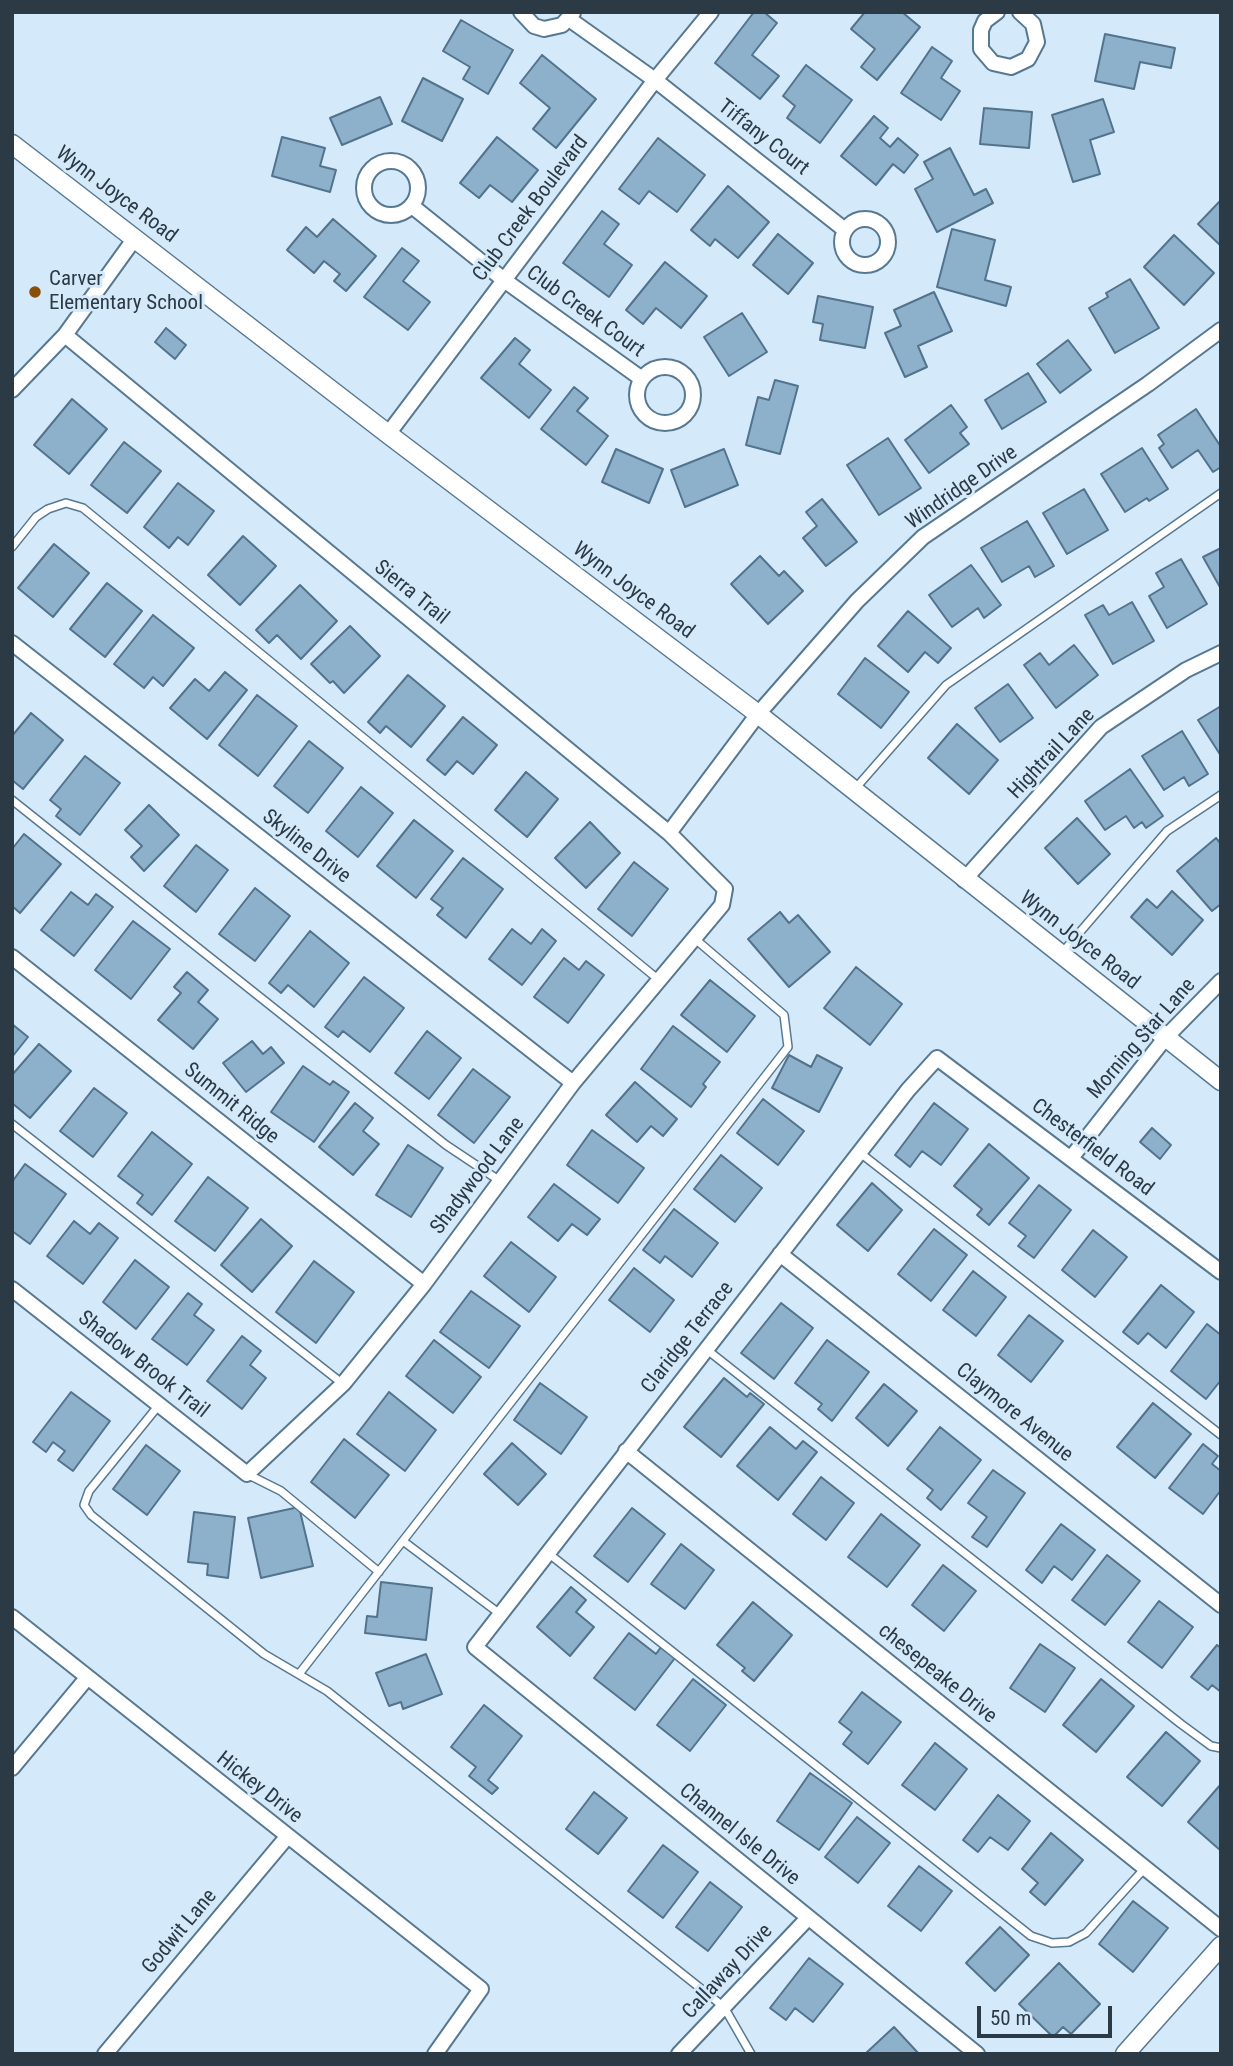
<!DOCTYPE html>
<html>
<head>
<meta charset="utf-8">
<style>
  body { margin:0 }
  #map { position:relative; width:1233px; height:2066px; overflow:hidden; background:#d4eafb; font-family:"Roboto Condensed",sans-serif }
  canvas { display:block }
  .frame { position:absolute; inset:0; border:14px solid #2b3a45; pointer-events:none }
  .scale { position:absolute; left:977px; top:2006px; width:135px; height:32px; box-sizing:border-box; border:4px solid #2b3a45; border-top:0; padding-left:9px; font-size:21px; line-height:24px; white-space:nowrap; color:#2b3a45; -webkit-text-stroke:5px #d4eafb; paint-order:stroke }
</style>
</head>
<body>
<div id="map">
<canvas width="1233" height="2066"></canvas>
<div class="frame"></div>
<div class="scale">50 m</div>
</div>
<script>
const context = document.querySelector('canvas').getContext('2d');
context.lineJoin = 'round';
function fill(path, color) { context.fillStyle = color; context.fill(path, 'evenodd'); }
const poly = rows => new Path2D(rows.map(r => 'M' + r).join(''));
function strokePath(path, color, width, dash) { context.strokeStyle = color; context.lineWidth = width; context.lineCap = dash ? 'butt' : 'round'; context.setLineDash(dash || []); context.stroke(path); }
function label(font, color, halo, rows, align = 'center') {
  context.font = font + ' "Roboto Condensed",sans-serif'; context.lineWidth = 6; context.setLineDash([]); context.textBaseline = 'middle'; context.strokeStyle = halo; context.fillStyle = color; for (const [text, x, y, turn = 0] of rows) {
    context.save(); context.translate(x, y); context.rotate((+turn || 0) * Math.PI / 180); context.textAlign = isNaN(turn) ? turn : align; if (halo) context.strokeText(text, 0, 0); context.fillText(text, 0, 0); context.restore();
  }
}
const building = poly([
  [754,12,764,12,777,23,752,55,779,76,760,99,715,63,754,12],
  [865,12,902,12,920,27,877,80,861,67,875,49,851,29,865,12],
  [461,20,513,50,488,94,463,79,470,67,443,51,461,20],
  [1105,34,1175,48,1171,68,1140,62,1134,89,1095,81,1105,34],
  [932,47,952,61,941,78,960,91,941,120,901,93,932,47],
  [542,55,596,99,556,148,533,129,550,108,520,83,542,55],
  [806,65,852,100,820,143,787,118,795,106,783,96,806,65],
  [423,78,463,99,442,141,402,121,423,78],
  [380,97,392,124,342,145,330,118,380,97],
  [1103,99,1114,132,1090,140,1100,174,1073,182,1052,115,1103,99],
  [984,108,1032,112,1029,148,980,144,984,108],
  [874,116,888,128,880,138,890,147,898,138,918,155,904,173,893,164,876,185,841,156,874,116],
  [282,137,325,148,320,166,336,170,330,192,272,176,282,137],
  [497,137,538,170,512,202,490,185,479,198,460,183,497,137],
  [658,138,705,175,677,212,649,191,639,204,619,189,658,138],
  [950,148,974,195,986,189,993,203,937,232,915,189,933,179,924,162,950,148],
  [728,186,769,222,738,258,715,239,710,246,691,230,728,186],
  [1221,200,1221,246,1198,224,1221,200],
  [602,211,619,224,604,244,632,265,609,297,563,263,602,211],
  [333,219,376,256,346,291,334,281,340,274,324,261,314,273,287,250,306,227,317,237,333,219],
  [952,229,995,240,985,280,1011,287,1006,306,937,287,952,229],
  [778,234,813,263,788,294,753,265,778,234],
  [1174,235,1214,273,1184,305,1144,267,1174,235],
  [402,248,419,261,403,281,430,302,408,330,364,297,402,248],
  [665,262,707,296,681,328,656,308,643,324,626,310,665,262],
  [1130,279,1159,328,1115,353,1089,308,1108,297,1106,293,1130,279],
  [934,292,952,331,918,346,927,367,905,377,885,333,901,326,894,310,934,292],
  [818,296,873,307,865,348,820,340,823,324,813,322,818,296],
  [742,313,767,352,729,376,704,337,742,313],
  [166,328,186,345,175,359,155,342,166,328],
  [515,338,530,350,519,364,551,390,529,418,481,378,515,338],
  [1068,340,1091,370,1060,393,1037,364,1068,340],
  [1028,373,1046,402,1002,429,985,400,1028,373],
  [775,380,798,386,780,454,746,445,758,397,769,400,775,380],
  [574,387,588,398,577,411,608,436,586,465,541,429,574,387],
  [72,399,107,429,69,474,34,445,72,399],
  [951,405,967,427,960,433,969,444,929,473,905,440,951,405],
  [1196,409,1221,447,1221,467,1213,472,1198,450,1172,468,1159,448,1164,444,1158,435,1196,409],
  [888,438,921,488,879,515,847,465,888,438],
  [124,442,161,471,127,513,91,485,124,442],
  [1142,448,1168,489,1149,501,1147,498,1125,512,1101,474,1142,448],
  [616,449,663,469,649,503,602,482,616,449],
  [724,449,738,485,685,507,671,470,724,449],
  [178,483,214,511,188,545,178,537,169,548,144,527,178,483],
  [1084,489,1108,530,1067,554,1043,513,1084,489],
  [822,499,857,542,826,566,803,538,817,526,806,512,822,499],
  [1027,521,1054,566,1035,577,1029,566,1002,582,981,548,1027,521],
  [243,536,276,566,240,605,208,575,243,536],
  [54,544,89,573,53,617,18,588,54,544],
  [1221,548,1221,589,1203,557,1221,548],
  [760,556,779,576,784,571,803,591,768,624,731,584,760,556],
  [1181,559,1207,604,1167,628,1149,596,1164,587,1156,573,1181,559],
  [971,565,1001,605,984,618,978,608,952,627,929,595,971,565],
  [107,583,142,611,105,657,70,629,107,583],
  [300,585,337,621,301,659,277,635,269,643,256,630,300,585],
  [1132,602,1154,641,1113,664,1085,615,1103,605,1109,615,1132,602],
  [908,611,951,648,938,663,925,652,908,672,878,646,908,611],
  [153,615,194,648,163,686,153,677,144,688,114,664,153,615],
  [350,626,380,656,344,693,333,681,330,683,311,664,350,626],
  [1074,645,1098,675,1056,708,1024,665,1040,653,1049,665,1074,645],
  [865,658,909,692,881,728,838,694,865,658],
  [225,672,247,690,207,739,170,708,195,679,209,691,225,672],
  [408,675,445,706,411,747,386,726,380,733,368,722,408,675],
  [1008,684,1033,718,1000,742,975,708,1008,684],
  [257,695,297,726,258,776,219,745,257,695],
  [1221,706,1221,756,1198,720,1221,706],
  [31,713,63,740,23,789,12,780,12,736,31,713],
  [463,717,497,745,473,774,457,761,445,775,427,760,463,717],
  [957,724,998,760,969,794,928,758,957,724],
  [1182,731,1208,774,1189,786,1184,777,1164,790,1142,756,1182,731],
  [309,741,343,768,308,813,274,786,309,741],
  [85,756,120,783,80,835,56,816,61,809,50,800,85,756],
  [1130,769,1163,816,1146,828,1142,822,1134,828,1126,816,1105,830,1085,801,1130,769],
  [526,772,558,799,527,837,495,810,526,772],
  [361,787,393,813,358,857,326,831,361,787],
  [149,805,179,835,144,871,131,857,142,846,125,830,149,805],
  [1077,818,1110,854,1078,884,1045,848,1077,818],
  [414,820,453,851,416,898,377,866,414,820],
  [590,822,620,853,586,888,555,858,590,822],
  [24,834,61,864,20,913,12,906,12,849,24,834],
  [1216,838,1221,844,1221,904,1212,911,1177,871,1216,838],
  [196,845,228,870,196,912,164,886,196,845],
  [463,858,503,889,466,938,437,915,443,908,431,899,463,858],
  [634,862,668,889,632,936,598,909,634,862],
  [255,888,290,916,255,961,219,934,255,888],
  [1172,891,1203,920,1172,955,1131,917,1147,899,1157,908,1172,891],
  [71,892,88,905,96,894,113,907,74,956,41,930,71,892],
  [780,912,789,923,798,915,830,952,789,987,748,939,780,912],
  [133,921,170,949,131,999,95,970,133,921],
  [512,929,531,944,542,929,556,941,522,985,489,959,512,929],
  [310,931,349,963,314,1007,288,985,281,993,269,983,310,931],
  [564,958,579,970,586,961,604,975,568,1023,534,997,564,958],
  [856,967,902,1004,870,1045,824,1008,856,967],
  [187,972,208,990,198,1002,218,1019,193,1049,158,1020,181,993,174,987,187,972],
  [364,977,404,1008,370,1052,343,1031,338,1037,325,1027,364,977],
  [710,980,755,1016,727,1052,681,1015,710,980],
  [12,1024,28,1037,12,1057,12,1024],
  [673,1026,720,1062,703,1084,706,1087,691,1107,641,1069,673,1026],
  [427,1031,461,1058,429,1099,395,1073,427,1031],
  [252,1041,263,1054,271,1047,284,1063,246,1092,223,1063,252,1041],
  [39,1044,71,1071,30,1118,12,1103,12,1075,39,1044],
  [789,1055,811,1067,817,1055,842,1068,819,1112,772,1088,789,1055],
  [303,1066,330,1085,333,1081,349,1092,314,1142,271,1112,303,1066],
  [473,1069,510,1097,474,1143,438,1115,473,1069],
  [635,1082,677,1119,663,1136,651,1126,637,1142,606,1115,635,1082],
  [94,1088,127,1113,93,1157,60,1131,94,1088],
  [763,1099,804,1131,778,1165,737,1133,763,1099],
  [355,1103,373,1118,363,1131,379,1144,353,1175,319,1147,355,1103],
  [934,1103,968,1129,941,1165,922,1151,910,1167,895,1155,934,1103],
  [1152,1128,1171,1145,1160,1159,1140,1142,1152,1128],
  [592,1130,644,1168,618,1203,567,1165,592,1130],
  [152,1132,192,1164,152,1215,137,1203,143,1195,118,1176,152,1132],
  [989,1144,1029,1178,989,1225,977,1215,982,1209,954,1186,989,1144],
  [408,1145,443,1168,411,1217,376,1195,408,1145],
  [721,1155,762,1188,735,1222,694,1189,721,1155],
  [25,1164,66,1194,30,1244,12,1231,12,1182,25,1164],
  [208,1177,248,1208,215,1251,175,1221,208,1177],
  [872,1183,902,1210,868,1251,837,1225,872,1183],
  [554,1184,600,1219,587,1235,572,1224,558,1241,528,1217,554,1184],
  [1039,1185,1071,1210,1034,1258,1018,1246,1026,1236,1009,1223,1039,1185],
  [674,1209,718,1243,692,1277,665,1256,660,1263,643,1250,674,1209],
  [261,1219,292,1246,252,1292,221,1265,261,1219],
  [74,1221,90,1234,99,1223,118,1238,83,1284,47,1256,74,1221],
  [934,1229,967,1255,931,1301,898,1274,934,1229],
  [1093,1230,1127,1257,1095,1297,1062,1270,1093,1230],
  [511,1242,556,1277,529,1312,484,1276,511,1242],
  [135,1260,169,1287,136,1329,103,1302,135,1260],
  [314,1261,354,1292,316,1343,276,1312,314,1261],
  [634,1268,674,1300,650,1332,609,1300,634,1268],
  [973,1271,1006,1297,976,1336,943,1310,973,1271],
  [1161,1285,1194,1312,1166,1348,1148,1333,1138,1344,1123,1332,1161,1285],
  [471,1291,520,1326,489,1368,440,1332,471,1291],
  [188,1293,202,1304,194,1315,214,1330,187,1365,152,1339,188,1293],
  [781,1303,813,1328,774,1379,741,1353,781,1303],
  [1029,1315,1063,1341,1031,1382,998,1355,1029,1315],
  [1207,1324,1221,1335,1221,1380,1206,1399,1171,1371,1207,1324],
  [242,1336,261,1351,250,1365,266,1378,242,1409,207,1381,242,1336],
  [434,1340,481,1377,453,1413,406,1376,434,1340],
  [827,1340,869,1372,832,1421,818,1409,822,1404,795,1383,827,1340],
  [724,1378,747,1397,750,1393,764,1404,721,1457,684,1427,724,1378],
  [540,1383,587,1417,561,1454,514,1420,540,1383],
  [884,1384,917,1411,888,1446,856,1418,884,1384],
  [71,1392,110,1421,73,1471,58,1460,65,1451,53,1442,46,1452,33,1442,71,1392],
  [389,1392,436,1430,405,1471,357,1434,389,1392],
  [1153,1403,1191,1434,1155,1478,1117,1447,1153,1403],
  [770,1427,796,1449,803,1441,817,1452,778,1500,737,1466,770,1427],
  [940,1427,981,1460,941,1510,927,1498,933,1490,907,1469,940,1427],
  [344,1439,389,1475,355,1518,311,1482,344,1439],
  [512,1443,546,1474,518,1505,484,1474,512,1443],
  [1203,1444,1218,1456,1212,1464,1221,1471,1221,1490,1203,1514,1169,1488,1203,1444],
  [146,1445,180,1471,147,1515,113,1489,146,1445],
  [993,1470,1025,1493,987,1547,972,1537,987,1517,968,1503,993,1470],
  [821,1477,854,1503,826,1540,793,1514,821,1477],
  [299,1507,313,1566,261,1578,248,1518,299,1507],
  [632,1508,665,1534,628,1582,594,1556,632,1508],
  [194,1512,235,1517,228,1578,207,1575,208,1564,188,1562,194,1512],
  [881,1514,920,1545,887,1587,848,1557,881,1514],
  [1061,1524,1095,1550,1072,1580,1054,1566,1042,1583,1026,1570,1061,1524],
  [681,1544,714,1570,685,1609,651,1584,681,1544],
  [1107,1555,1140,1581,1105,1625,1072,1600,1107,1555],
  [943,1565,976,1591,944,1631,912,1605,943,1565],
  [381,1582,432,1588,426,1640,365,1633,367,1616,377,1617,381,1582],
  [571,1587,586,1600,576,1612,594,1627,570,1656,537,1627,571,1587],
  [1159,1601,1193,1627,1162,1668,1128,1642,1159,1601],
  [753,1602,792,1635,754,1681,742,1671,745,1668,717,1645,753,1602],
  [629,1633,656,1654,661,1647,675,1658,635,1710,594,1678,629,1633],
  [1040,1644,1075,1668,1045,1712,1010,1688,1040,1644],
  [1217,1645,1221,1648,1221,1692,1212,1685,1208,1690,1191,1677,1217,1645],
  [426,1654,442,1694,403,1709,401,1702,389,1706,376,1673,426,1654],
  [693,1679,726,1705,690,1751,657,1725,693,1679],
  [1101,1679,1134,1706,1096,1752,1063,1725,1101,1679],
  [862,1692,901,1722,868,1764,843,1744,852,1732,839,1722,862,1692],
  [484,1705,522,1736,488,1780,498,1788,492,1794,469,1776,476,1767,451,1747,484,1705],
  [1166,1732,1200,1761,1162,1806,1127,1777,1166,1732],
  [935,1743,967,1769,935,1810,902,1785,935,1743],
  [810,1773,852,1803,819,1850,777,1821,810,1773],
  [1221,1784,1221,1848,1220,1850,1188,1822,1221,1784],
  [594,1792,627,1818,598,1854,566,1829,594,1792],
  [998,1795,1030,1821,1008,1850,990,1837,978,1852,963,1840,998,1795],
  [857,1817,890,1843,858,1883,825,1857,857,1817],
  [1051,1833,1083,1860,1045,1905,1030,1892,1038,1883,1022,1869,1051,1833],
  [663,1845,698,1872,663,1918,628,1891,663,1845],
  [919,1866,952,1891,921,1931,888,1906,919,1866],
  [710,1882,742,1907,708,1951,676,1927,710,1882],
  [1133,1901,1168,1928,1133,1972,1099,1944,1133,1901],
  [1000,1927,1029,1955,995,1991,966,1963,1000,1927],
  [809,1958,843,1984,813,2022,795,2008,786,2020,770,2008,809,1958],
  [1059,1963,1100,2004,1071,2034,1063,2027,1053,2037,1019,2004,1059,1963],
  [894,2027,919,2054,865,2054,894,2027]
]);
const service = poly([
  [12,547,36,517,48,509,66,503,83,508,659,980],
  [854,790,946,685,1221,493],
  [12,800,446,1145,500,1181],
  [1061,954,1167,831,1221,795],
  [12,1124,343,1384],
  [859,1152,1221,1435],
  [706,1349,1181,1724,1211,1746,1221,1748],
  [159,1405,89,1491,84,1505,91,1515,264,1654,327,1691,724,2007,751,2054],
  [247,1474,281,1491,379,1572],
  [403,1541,500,1614],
  [548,1553,1031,1936,1052,1943,1069,1942,1086,1933,1145,1868],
  [299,1674,788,1047,784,1015,694,938]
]);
const minor = poly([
  [521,12,534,26,544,29,562,25,573,13],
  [997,12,985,21,981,30,981,49,993,63,1011,67,1028,59,1037,42,1033,24,1020,12],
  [569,19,655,80,845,230],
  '364 188a27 27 0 1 1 54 0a27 27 0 1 1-54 0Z',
  [412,206,504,280,642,379],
  '842 242a23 23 0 1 1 46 0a23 23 0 1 1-46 0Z',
  '637 395a28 28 0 1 1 56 0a28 28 0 1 1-56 0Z',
  [12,390,65,335,135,238],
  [388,434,655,80,711,12],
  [12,643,573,1083],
  [669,833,758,714,857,601,923,537,1148,384,1221,330],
  [964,880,1101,727,1186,670,1221,653],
  [12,957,424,1284],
  [1071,1158,1166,1037,1221,981],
  [780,1254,1221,1605],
  [12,1289,247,1474,343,1384,424,1284,573,1083,722,905,725,889,669,833,65,335],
  [626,1451,1221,1929],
  [12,1617,481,1989,435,2054],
  [12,1768,87,1678],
  [105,2054,287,1837],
  [679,2054,808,1918],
  [977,2054,475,1647,908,1090,937,1058,1221,1272]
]);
const tertiary = poly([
  [12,144,388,434,758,714,1221,1081],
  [1125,2054,1221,1946]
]);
const markers = [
  [35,292,7,"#894e08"]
];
const streetNames = [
  ["Tiffany Court",763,138,38],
  ["Wynn Joyce Road",116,195,37],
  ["Club Creek Boulevard",531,209,-53],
  ["Club Creek Court",585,312,36],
  ["Windridge Drive",962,488,-35],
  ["Wynn Joyce Road",633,591,37],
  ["Sierra Trail",411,593,39],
  ["Hightrail Lane",1052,754,-47],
  ["Skyline Drive",306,847,38],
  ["Wynn Joyce Road",1079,941,38],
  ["Morning Star Lane",1142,1039,-49],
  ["Summit Ridge",231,1104,39],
  ["Chesterfield Road",1092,1148,37],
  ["Shadywood Lane",478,1176,-53],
  ["Claridge Terrace",688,1338,-52],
  ["Shadow Brook Trail",143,1365,38],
  ["Claymore Avenue",1014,1413,39],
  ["chesepeake Drive",937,1674,39],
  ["Hickey Drive",259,1788,38],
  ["Channel Isle Drive",739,1835,39],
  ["Godwit Lane",180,1932,-50],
  ["Callaway Drive",728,1972,-47]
];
const poiNames = [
  ["Carver",49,280],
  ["Elementary School",49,304]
];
fill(building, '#8db0cb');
strokePath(building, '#52738c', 2);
strokePath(service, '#577891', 10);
strokePath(minor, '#577891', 18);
strokePath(tertiary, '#577891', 21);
strokePath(service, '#fff', 7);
strokePath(minor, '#fff', 14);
strokePath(tertiary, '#fff', 18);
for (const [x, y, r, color] of markers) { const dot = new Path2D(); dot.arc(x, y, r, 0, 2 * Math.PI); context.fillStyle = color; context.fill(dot); strokePath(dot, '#d4eafb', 2.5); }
label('21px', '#2b3a45', '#d4eafb', streetNames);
label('21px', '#2b3a45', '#d4eafb', poiNames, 'left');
</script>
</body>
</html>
